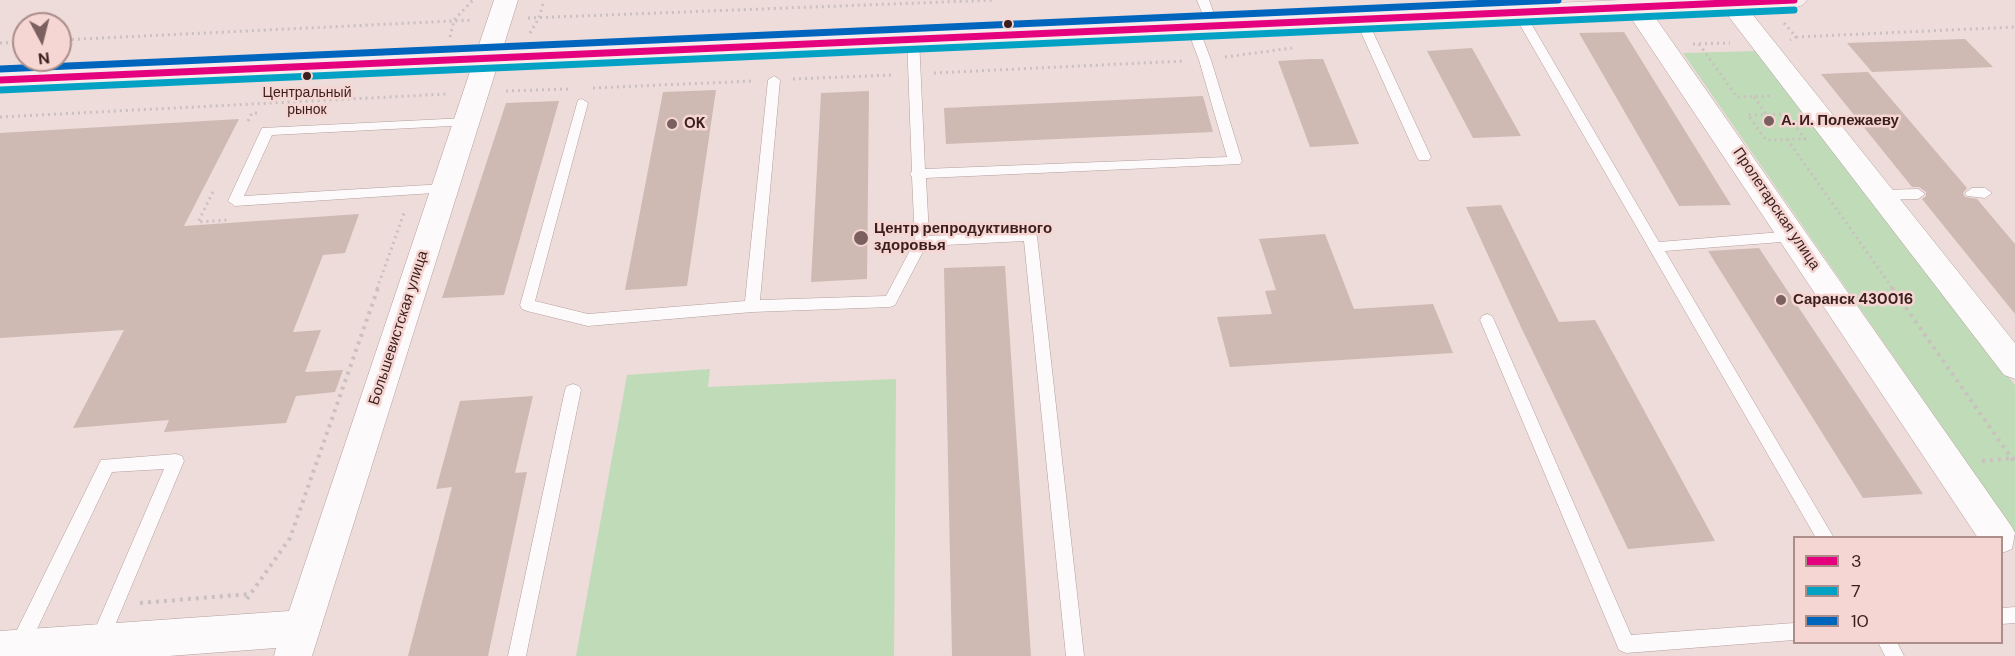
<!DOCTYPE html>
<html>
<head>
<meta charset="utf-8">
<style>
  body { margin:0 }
  #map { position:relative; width:2015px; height:656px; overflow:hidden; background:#eedcdb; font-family:"DM Sans",sans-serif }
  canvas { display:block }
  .legend { position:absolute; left:1793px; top:536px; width:210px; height:108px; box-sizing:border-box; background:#f6d6d3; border:2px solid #ab8d8a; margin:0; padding:8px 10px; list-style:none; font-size:18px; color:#3b1f1d }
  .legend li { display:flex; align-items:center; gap:12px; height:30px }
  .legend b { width:30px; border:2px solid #ab8d8a }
  .north { position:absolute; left:12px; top:12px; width:60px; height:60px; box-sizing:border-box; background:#f6d6d3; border:2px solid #ab8d8a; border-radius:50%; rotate:173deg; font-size:16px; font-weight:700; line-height:24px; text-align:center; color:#3b1f1d }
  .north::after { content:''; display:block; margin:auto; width:21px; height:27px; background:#7a6160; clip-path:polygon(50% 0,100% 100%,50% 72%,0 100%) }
</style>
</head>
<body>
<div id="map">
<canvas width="2015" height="656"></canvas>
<ul class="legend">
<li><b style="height:8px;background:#e5007d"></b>3</li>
<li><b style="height:8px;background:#03a2c5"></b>7</li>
<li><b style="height:8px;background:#0065bd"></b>10</li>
</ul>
<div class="north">N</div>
</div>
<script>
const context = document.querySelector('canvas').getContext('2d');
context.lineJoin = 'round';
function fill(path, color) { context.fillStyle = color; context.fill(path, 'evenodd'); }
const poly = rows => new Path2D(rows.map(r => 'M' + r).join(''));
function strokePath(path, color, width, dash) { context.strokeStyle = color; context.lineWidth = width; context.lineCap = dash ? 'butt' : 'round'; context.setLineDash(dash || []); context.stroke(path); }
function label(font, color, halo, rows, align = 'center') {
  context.font = font + ' "DM Sans",sans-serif'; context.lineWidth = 5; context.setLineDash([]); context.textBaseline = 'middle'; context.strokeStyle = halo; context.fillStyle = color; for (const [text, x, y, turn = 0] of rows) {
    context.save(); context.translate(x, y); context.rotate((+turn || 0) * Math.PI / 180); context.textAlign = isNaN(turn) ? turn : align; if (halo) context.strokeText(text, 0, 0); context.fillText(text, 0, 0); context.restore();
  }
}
const green = poly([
  [1760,51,2015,385,2015,532,1683,53],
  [710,369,708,387,896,379,894,656,576,656,627,375]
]);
const building = poly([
  [1624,32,1731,205,1679,206,1579,33],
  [1965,39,1993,67,1872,72,1847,43],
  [1472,48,1521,136,1473,138,1427,51],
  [1311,59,1323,59,1359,144,1310,147,1278,61],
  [1868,72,1967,188,1963,193,1965,197,1977,199,2015,244,2015,314,1922,199,1926,196,1926,192,1919,187,1912,187,1821,74],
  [716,90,687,286,625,290,663,92],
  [869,91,867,279,811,282,821,93],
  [1203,96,1213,132,946,144,944,108],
  [559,101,504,295,442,298,506,103],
  [239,119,184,226,359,214,345,253,323,255,293,332,321,330,305,372,343,370,335,392,296,396,286,423,164,432,169,420,73,428,124,330,0,338,0,133],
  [1501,205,1559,322,1595,320,1715,541,1628,549,1520,325,1466,207],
  [1325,234,1354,309,1433,304,1453,353,1230,367,1217,317,1272,314,1265,291,1276,290,1259,239],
  [1759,248,1923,494,1863,498,1708,251],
  [1005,266,1031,656,952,656,944,268],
  [533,396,515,473,527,472,488,656,408,656,452,487,436,489,460,401]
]);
const pathFar1 = poly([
  [528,18,995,0],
  [1784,23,1796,37,1790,40],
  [530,33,539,18,544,0],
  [450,37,454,20,473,0],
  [1796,37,2015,27],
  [60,40,473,20],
  [0,43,24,42],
  [1693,44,1730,43],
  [1699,44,1737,97,1770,96],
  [1225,57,1292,48],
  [934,73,1184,61],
  [793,79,894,75],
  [593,88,753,81],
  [506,91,570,89],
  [1754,97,1766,114],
  [1786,114,1805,139,1766,140,1748,115,1786,114],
  [0,117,447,94],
  [248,121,252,113,260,113],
  [1787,139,1893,289],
  [213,192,198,222,227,220],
  [377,289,404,213]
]);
const path = poly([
  [1892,288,2015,463],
  [1982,461,2015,458],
  [247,599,290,538,378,288],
  [140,603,250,594]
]);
const lane = poly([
  [1197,0,1209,0,1218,25,1216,28,1208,28,1197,0],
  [1361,15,1367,19,1431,157,1429,160,1419,160,1417,157,1355,19,1361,15],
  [1526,21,1532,25,1659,242,1794,231,1799,232,1801,236,1799,240,1794,241,1665,251,1834,538,1816,538,1520,25,1526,21],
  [1192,22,1198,26,1211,60,1242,161,1240,164,926,178,929,236,1030,231,1037,236,1084,656,1066,656,1024,241,926,246,895,305,890,307,752,312,588,326,527,311,522,309,520,305,578,100,582,99,588,103,535,301,588,314,745,301,768,80,774,76,780,80,760,300,886,296,915,241,912,177,910,174,912,171,907,38,909,35,913,34,919,38,925,169,1227,157,1199,60,1186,26,1192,22],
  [466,118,472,122,471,125,272,135,244,196,444,184,451,189,449,192,235,206,228,201,262,128,466,118],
  [1972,188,1985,188,1992,193,1985,198,1967,196,1965,193,1972,188],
  [1918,189,1925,194,1918,199,1881,200,1874,195,1881,190,1918,189],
  [1487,314,1492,316,1494,320,1631,635,1794,623,1794,640,1626,653,1619,650,1480,320,1482,316,1487,314],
  [573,384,579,386,581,390,526,656,508,656,565,390,567,386,573,384],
  [176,454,182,456,184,461,105,649,98,652,91,649,89,643,164,469,112,472,25,654,11,654,9,648,11,642,101,460,176,454],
  [2015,607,2015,623,2002,624,2002,608,2015,607],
  [1878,642,1897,642,1904,656,1885,656,1878,642]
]);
const street = poly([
  [494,0,518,0,312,656,274,656,276,648,169,656,0,656,0,631,289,611,494,0],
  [1619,0,1643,0,2012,527,2015,533,2012,549,2002,553,2002,538,1978,538,1619,0],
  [1716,0,1741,0,2015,343,2015,379,2004,375,1716,0]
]);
const primary = poly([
  [1622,0,1807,0,1803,5,1794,8,0,89,0,71,1622,0]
]);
const bus1 = poly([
  [0,80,1794,0]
]);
const bus2 = poly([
  [0,90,1794,10]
]);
const bus3 = poly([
  [0,69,1558,0]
]);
const markers = [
  [1008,24,5,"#3b1f1d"],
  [307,76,5,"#3b1f1d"],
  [1769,121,6,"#7a6160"],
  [672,124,6,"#7a6160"],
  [861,238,8,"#7a6160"],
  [1781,300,6,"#7a6160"]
];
const busNames = [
  ["Центральный",307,93],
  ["рынок",307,110]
];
const poiNames = [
  ["А. И. Полежаеву",1781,121],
  ["OK",684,124],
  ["Центр репродуктивного",874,229],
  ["здоровья",874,246],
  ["Саранск 430016",1793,300]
];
const streetNames = [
  ["Пролетарская улица",1776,209,56],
  ["Большевистская улица",399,328,-72]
];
fill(green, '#bfdbb7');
fill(building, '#ceb9b3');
strokePath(lane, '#b39e9c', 1);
strokePath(street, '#b39e9c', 1);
strokePath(primary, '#c3aead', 1);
strokePath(pathFar1, '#cac0bf', 3, [2, 4]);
strokePath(path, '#cac0bf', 4, [3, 5]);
fill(lane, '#fcfafa');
fill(street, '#fcfafa');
fill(primary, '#f5eceb');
strokePath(bus1, '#e5007d', 7);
strokePath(bus2, '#03a2c5', 7);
strokePath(bus3, '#0065bd', 7);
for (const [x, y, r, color] of markers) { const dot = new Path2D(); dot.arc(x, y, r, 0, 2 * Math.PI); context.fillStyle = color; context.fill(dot); strokePath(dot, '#f6d6d3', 2); }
label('14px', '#3b1f1d', '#f6d6d3', busNames);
label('bold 15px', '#3b1f1d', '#f6d6d3', poiNames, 'left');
label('15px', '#3b1f1d', '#f6d6d3', streetNames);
</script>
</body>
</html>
